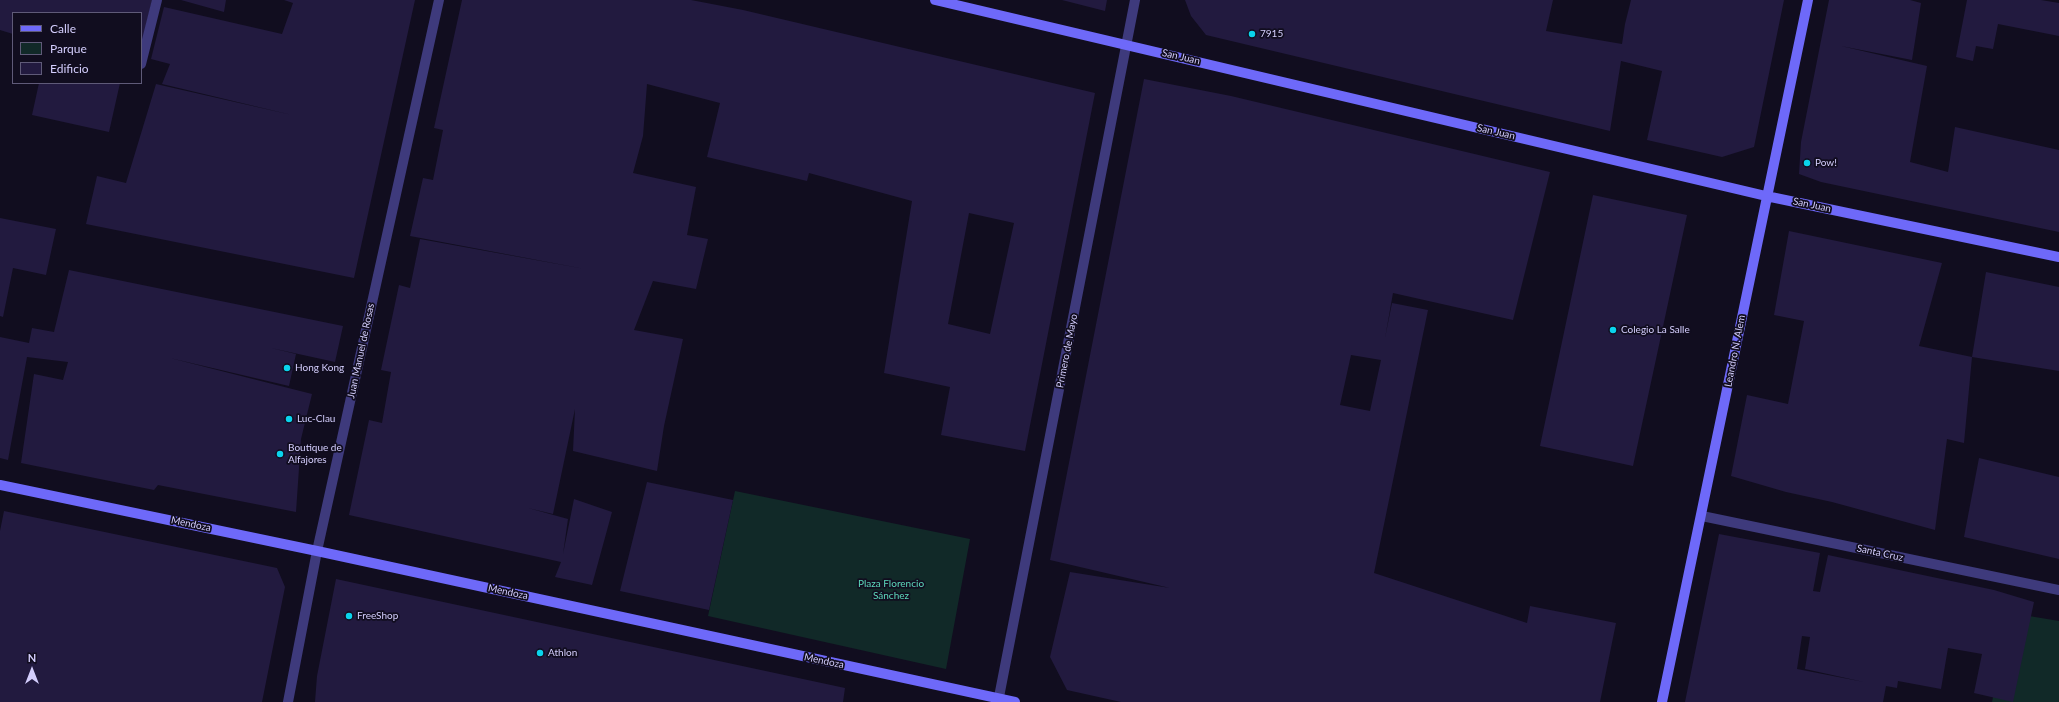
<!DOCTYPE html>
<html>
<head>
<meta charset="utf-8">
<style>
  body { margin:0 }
  #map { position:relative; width:2059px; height:702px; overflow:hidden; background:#110d1f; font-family:Lato,sans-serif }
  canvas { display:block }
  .legend { position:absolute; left:12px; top:12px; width:130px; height:72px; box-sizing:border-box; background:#110d1f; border:1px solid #5f5a78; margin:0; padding:5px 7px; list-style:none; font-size:12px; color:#d4cefd }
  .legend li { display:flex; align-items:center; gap:8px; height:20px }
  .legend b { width:20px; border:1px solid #5f5a78 }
  .north { position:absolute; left:12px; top:650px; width:40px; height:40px; -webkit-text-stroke:3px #110d1f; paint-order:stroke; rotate:0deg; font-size:11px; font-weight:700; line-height:16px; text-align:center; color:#d4cefd }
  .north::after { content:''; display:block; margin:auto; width:14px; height:18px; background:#d4cefd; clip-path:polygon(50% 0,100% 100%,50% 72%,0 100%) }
</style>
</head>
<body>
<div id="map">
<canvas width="2059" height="702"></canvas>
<ul class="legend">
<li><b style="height:5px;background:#6e69f9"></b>Calle</li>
<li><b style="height:11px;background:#112928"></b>Parque</li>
<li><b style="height:11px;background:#221a3f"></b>Edificio</li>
</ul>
<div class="north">N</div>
</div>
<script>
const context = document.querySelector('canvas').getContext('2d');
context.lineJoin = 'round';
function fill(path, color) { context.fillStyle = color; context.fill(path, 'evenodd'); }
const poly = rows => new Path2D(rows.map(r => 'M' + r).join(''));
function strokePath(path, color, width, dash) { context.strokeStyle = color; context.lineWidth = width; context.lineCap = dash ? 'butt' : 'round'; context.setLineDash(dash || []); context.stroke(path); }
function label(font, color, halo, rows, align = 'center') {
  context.font = font + ' Lato,sans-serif'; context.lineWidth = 3.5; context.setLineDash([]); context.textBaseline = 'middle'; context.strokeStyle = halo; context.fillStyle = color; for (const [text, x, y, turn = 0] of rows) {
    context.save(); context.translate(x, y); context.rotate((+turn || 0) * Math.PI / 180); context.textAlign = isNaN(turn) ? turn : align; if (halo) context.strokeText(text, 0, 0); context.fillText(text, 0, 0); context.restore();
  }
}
const green = poly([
  [735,491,970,539,946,669,708,616],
  [2011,613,2059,621,2059,702,1992,702]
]);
const building = poly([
  [0,0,152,0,142,43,141,13,13,13,13,34,0,30],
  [181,0,226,0,224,12],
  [284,0,415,0,354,278,86,224,97,176,126,183,156,84,292,115,162,84,170,64,151,59,164,7,282,34,293,3],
  [462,0,691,0,743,10,1095,93,1025,451,941,435,950,387,884,373,912,201,809,173,807,181,707,157,720,103,647,84,643,136,633,173,696,187,687,235,708,239,696,289,653,281,634,330,683,339,664,426,657,471,573,451,575,409,553,514,528,508,568,519,563,554,574,499,612,512,592,585,555,577,561,562,349,515,369,420,382,423,391,372,381,370,399,285,410,288,420,239,585,269,410,236,423,178,433,180,443,130,434,128],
  [969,213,1014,223,990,334,948,324],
  [1062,0,1107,0,1105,11],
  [1185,0,1553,0,1546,31,1622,44,1625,24,1631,0,1784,0,1754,147,1722,157,1647,140,1662,71,1621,61,1610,131,1206,35,1191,16],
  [1829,0,1910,0,1921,3,1912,60,1841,46,1927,66,1910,162,1948,172,1955,127,2059,150,2059,232,1821,182,1799,174,1801,142],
  [1967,0,2041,0,2059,3,2059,36,1998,24,1993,49,1976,46,1973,61,1956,57],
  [1144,79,1231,96,1550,172,1513,320,1393,293,1385,338,1392,303,1428,310,1374,573,1527,623,1530,606,1616,623,1600,702,1121,702,1067,690,1050,657,1070,572,1170,588,1050,560],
  [1351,355,1381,360,1370,411,1340,405],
  [39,83,120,83,109,132,32,115],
  [1593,195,1687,215,1633,466,1540,446],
  [0,218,56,229,46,275,13,268,3,317,0,316],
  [1789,231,1942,263,1919,346,1972,357,1964,443,1947,439,1935,530,1832,502,1786,492,1731,476,1747,395,1788,404,1804,321,1774,315],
  [69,270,343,326,335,362,271,348,296,354,289,386,170,358,312,394,301,439,296,512,158,485,154,490,21,463,34,374,63,380,68,362,27,357,8,460,0,458,0,337,29,343,32,328,54,332],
  [1986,272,2059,287,2059,371,1972,357],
  [1979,458,2059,477,2059,559,1964,537],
  [647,482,733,500,709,610,620,591],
  [4,511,277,568,285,587,262,702,0,702,0,531],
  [1719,534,1820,553,1813,591,1820,592,1828,555,1994,590,2034,602,2013,702,1974,693,1982,654,1948,648,1941,689,1898,681,1897,688,1886,686,1883,702,1685,702],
  [1802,636,1810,637,1805,669,1864,682,1797,669],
  [336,579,845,688,843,702,315,702,317,676]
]);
const service = poly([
  [141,64,157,0]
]);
const minor = poly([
  [1702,516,2059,590],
  [288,702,317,551,439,0],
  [998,702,1135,0]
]);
const secondary = poly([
  [935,0,1766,196,2059,257],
  [0,485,317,551,1015,702],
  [1662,702,1808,0]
]);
const markers = [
  [1252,34,4,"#0ad4ed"],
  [1807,163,4,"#0ad4ed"],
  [1613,330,4,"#0ad4ed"],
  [287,368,4,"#0ad4ed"],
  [289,419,4,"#0ad4ed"],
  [280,454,4,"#0ad4ed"],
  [349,616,4,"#0ad4ed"],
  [540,653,4,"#0ad4ed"]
];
const poiNames = [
  ["7915",1260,34],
  ["Pow!",1815,163],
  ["Colegio La Salle",1621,330],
  ["Hong Kong",295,368],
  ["Luc-Clau",297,419],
  ["Boutique de",288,448],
  ["Alfajores",288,460],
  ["FreeShop",357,616],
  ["Athlon",548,653]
];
const streetNames = [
  ["San Juan",1181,57,13],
  ["San Juan",1496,132,13],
  ["San Juan",1812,205,12],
  ["Juan Manuel de Rosas",361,351,-78],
  ["Primero de Mayo",1067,351,-79],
  ["Leandro N. Alem",1735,351,-79],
  ["Mendoza",191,524,12],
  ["Santa Cruz",1880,553,12],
  ["Mendoza",508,592,12],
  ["Mendoza",824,661,12]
];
const parkNames = [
  ["Plaza Florencio",891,584],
  ["Sánchez",891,596]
];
fill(green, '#112928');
fill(building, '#221a3f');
strokePath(service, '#3e3a7c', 10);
strokePath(minor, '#3e3a7c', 10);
strokePath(secondary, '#6e69f9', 10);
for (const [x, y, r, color] of markers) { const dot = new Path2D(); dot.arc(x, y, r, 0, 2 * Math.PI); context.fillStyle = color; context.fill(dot); strokePath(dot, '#110d1f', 1.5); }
label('10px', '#d4cefd', '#110d1f', poiNames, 'left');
label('10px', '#d4cefd', '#110d1f', streetNames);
label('10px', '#5dd9bc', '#110d1f', parkNames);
</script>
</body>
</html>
